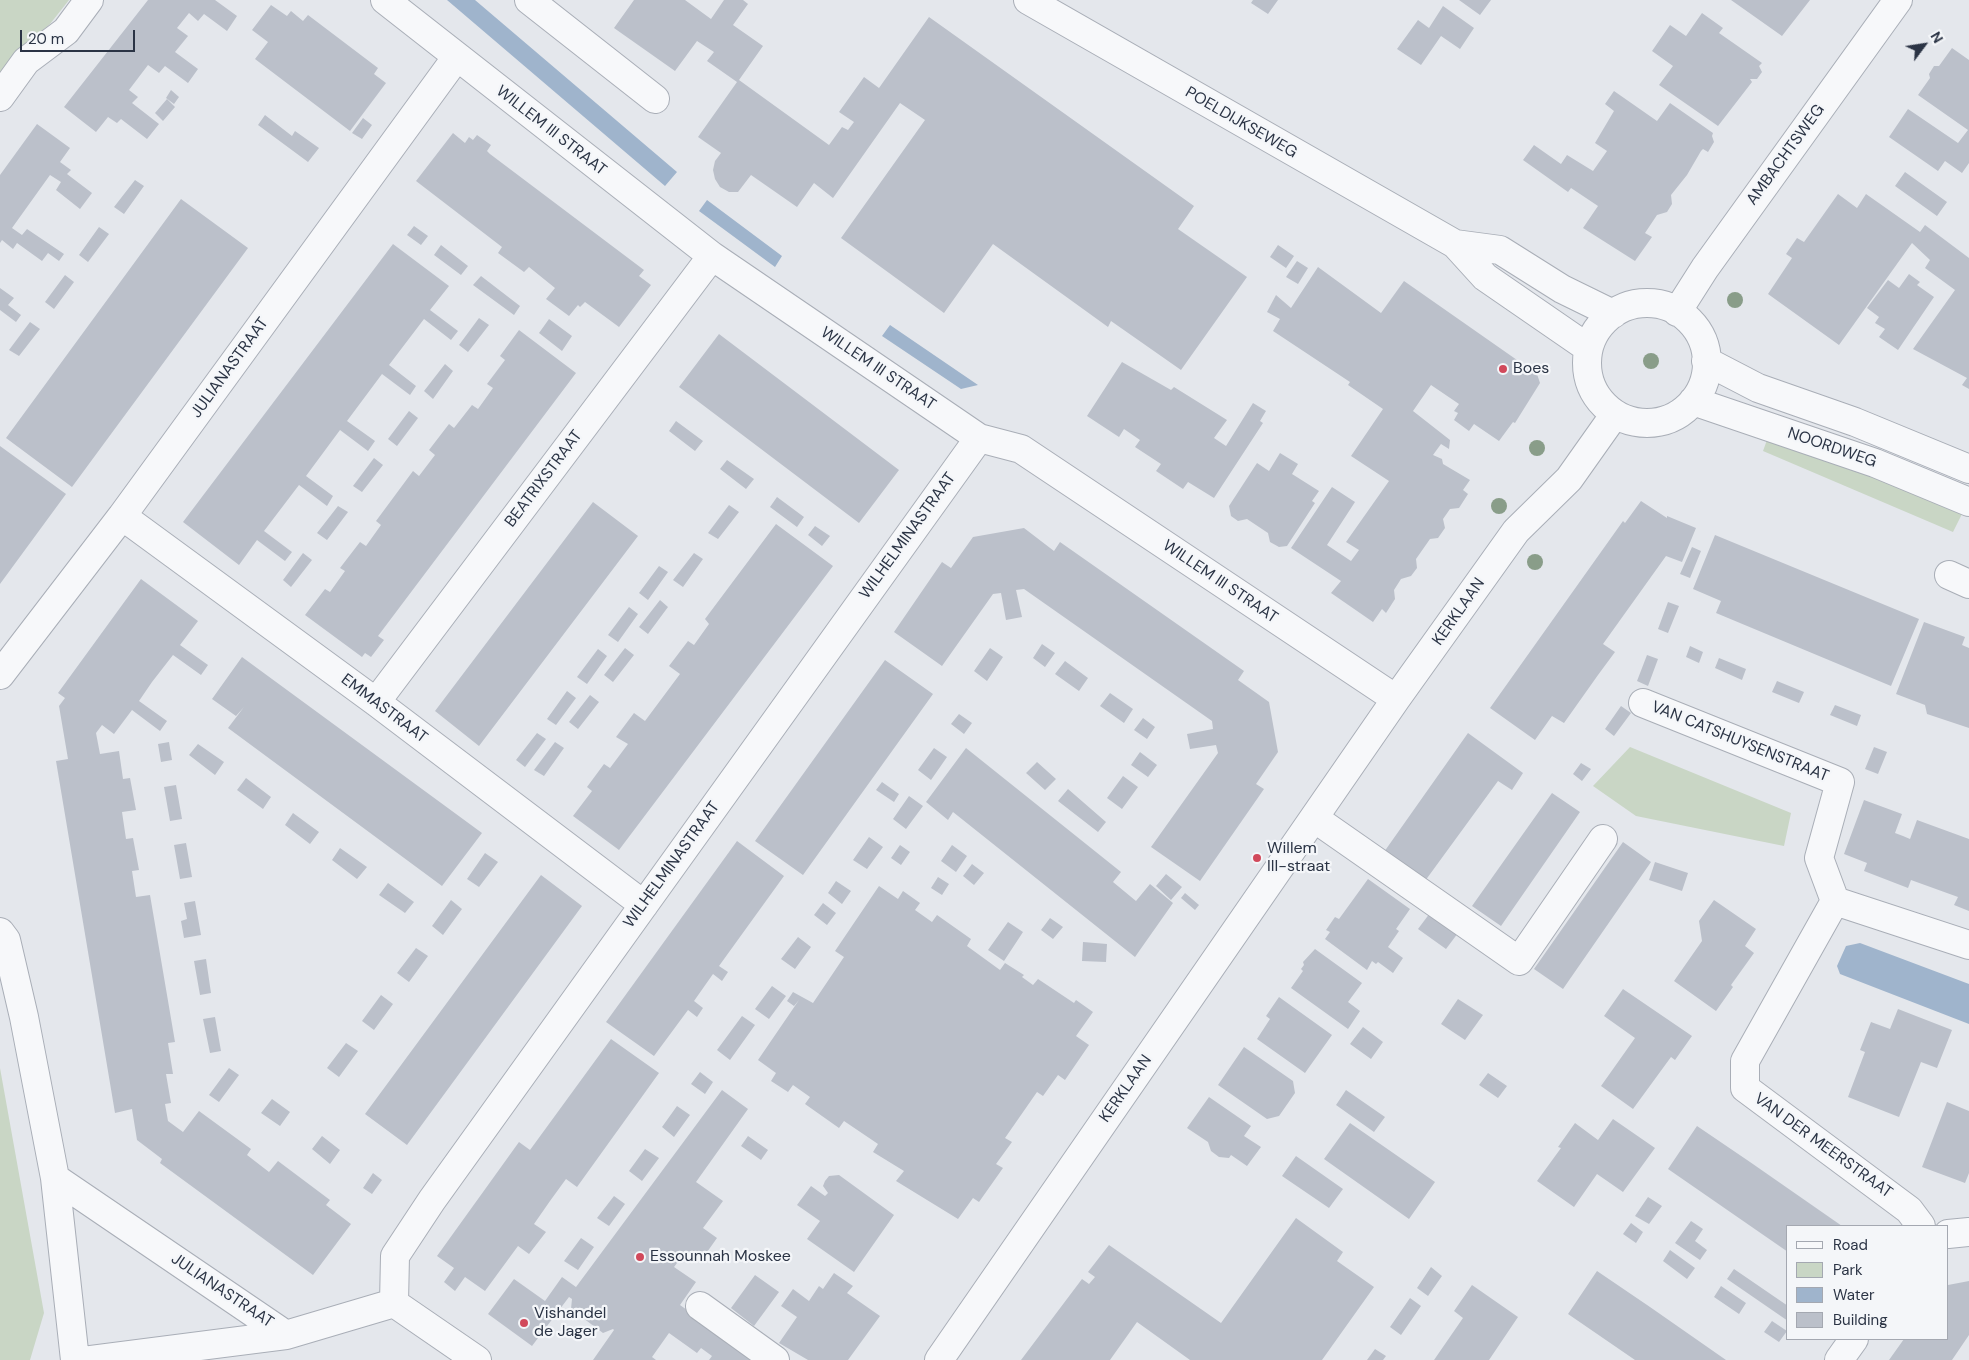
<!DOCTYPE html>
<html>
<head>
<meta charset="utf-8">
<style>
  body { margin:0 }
  #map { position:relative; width:1969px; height:1360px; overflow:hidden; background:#e4e7ec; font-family:"DM Sans",sans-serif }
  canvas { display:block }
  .legend { position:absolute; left:1786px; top:1225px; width:162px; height:115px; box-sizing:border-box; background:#f4f6f9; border:1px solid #a4a8b1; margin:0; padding:6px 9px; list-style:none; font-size:15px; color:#2b3445 }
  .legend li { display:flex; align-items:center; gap:10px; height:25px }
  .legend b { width:25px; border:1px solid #a4a8b1 }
  .north { position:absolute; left:1899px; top:20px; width:50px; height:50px; -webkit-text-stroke:4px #f4f6f9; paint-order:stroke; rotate:59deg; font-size:14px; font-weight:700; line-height:20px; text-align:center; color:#2b3445 }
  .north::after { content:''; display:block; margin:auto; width:18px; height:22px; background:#2b3445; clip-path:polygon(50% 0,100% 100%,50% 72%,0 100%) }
  .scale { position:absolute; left:20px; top:30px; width:115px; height:22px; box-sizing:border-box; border:2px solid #2b3445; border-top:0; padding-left:6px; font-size:15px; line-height:18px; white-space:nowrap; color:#2b3445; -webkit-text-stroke:4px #f4f6f9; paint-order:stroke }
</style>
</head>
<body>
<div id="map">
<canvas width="1969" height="1360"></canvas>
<ul class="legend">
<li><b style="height:6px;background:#f7f8fa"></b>Road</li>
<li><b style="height:14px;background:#c9d6c5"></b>Park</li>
<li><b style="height:14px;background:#9fb4cc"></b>Water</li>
<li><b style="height:14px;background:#bbc0ca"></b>Building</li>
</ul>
<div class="north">N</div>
<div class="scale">20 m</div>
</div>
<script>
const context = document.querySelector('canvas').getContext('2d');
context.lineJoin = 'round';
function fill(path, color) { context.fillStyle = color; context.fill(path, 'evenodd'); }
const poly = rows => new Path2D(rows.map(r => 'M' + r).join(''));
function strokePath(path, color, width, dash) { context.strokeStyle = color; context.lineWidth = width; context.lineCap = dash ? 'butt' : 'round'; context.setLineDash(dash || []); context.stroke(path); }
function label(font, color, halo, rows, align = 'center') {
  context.font = font + ' "DM Sans",sans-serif'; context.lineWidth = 4.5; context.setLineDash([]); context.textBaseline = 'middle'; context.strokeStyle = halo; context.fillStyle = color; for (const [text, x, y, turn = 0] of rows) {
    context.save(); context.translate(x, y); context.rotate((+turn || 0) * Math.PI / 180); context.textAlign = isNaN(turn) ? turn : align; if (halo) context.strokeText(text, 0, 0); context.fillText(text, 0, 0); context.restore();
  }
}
const green = poly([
  [0,0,69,0,50,24,13,56,0,74],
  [1767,440,1834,460,1963,512,1953,532,1763,451],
  [1630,747,1791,813,1784,846,1636,816,1593,786],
  [0,1068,44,1313,30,1360,0,1360]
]);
const water = poly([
  [447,0,475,0,677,172,665,186],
  [707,200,782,256,775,267,699,211],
  [890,325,978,385,961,389,882,336],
  [1860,943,1969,984,1969,1024,1840,974,1837,966,1846,946]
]);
const building = poly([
  [148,0,215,0,237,16,227,31,204,14,198,21,189,13,177,28,188,36,175,52,198,69,188,83,165,66,159,73,148,65,129,90,138,97,132,103,159,124,147,139,121,119,117,123,108,117,96,132,64,107],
  [634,0,685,0,711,19,724,0,743,0,748,4,733,25,763,46,739,80,829,145,842,127,848,130,854,122,839,112,864,77,879,88,929,17,1194,206,1178,229,1247,277,1181,370,1111,321,1108,327,993,244,944,313,841,238,925,120,900,103,833,198,814,183,797,207,751,175,738,192,729,192,720,187,715,179,713,170,715,161,721,153,698,137,737,82,707,61,714,52,697,41,675,71,614,28],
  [1253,0,1278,0,1268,14,1251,3],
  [1459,0,1491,0,1480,15],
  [1731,0,1810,0,1782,36],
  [271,5,287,16,291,11,303,21,308,15,378,68,374,74,386,83,350,131,255,59,268,42,252,30],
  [1443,6,1474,28,1460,49,1441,36,1421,65,1397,49,1418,20,1429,28],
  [1702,13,1723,28,1719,33,1762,63,1759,66,1762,72,1757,79,1750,79,1752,82,1718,126,1659,85,1673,66,1652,51,1670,25,1686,36],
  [1952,48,1969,60,1969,163,1962,173,1945,161,1938,171,1889,137,1908,109,1958,143,1968,130,1918,95,1930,78,1929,74,1934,66,1939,66],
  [171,90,179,97,174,104,166,98],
  [1614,91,1657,121,1670,103,1713,133,1712,136,1714,142,1708,152,1703,149,1701,151,1687,175,1671,195,1672,204,1667,212,1657,215,1645,233,1652,237,1635,261,1583,228,1598,206,1571,188,1568,192,1523,160,1534,145,1561,164,1567,155,1593,171,1607,151,1595,143,1614,111,1605,104],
  [167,99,175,107,163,121,155,113],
  [265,115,292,136,295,131,319,148,308,162,258,125],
  [363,118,372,125,362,139,352,133],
  [37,124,70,148,60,162,71,170,67,174,92,193,80,209,56,190,61,182,50,175,12,228,22,235,27,229,64,254,59,261,48,253,42,261,17,243,13,249,2,240,0,243,0,175],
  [453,133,465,143,469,137,473,140,477,135,491,145,487,151,490,154,644,270,639,276,651,285,619,327,585,302,580,307,578,305,569,316,546,299,555,288,529,267,524,272,498,253,502,247,416,181],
  [1905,172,1947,202,1937,216,1895,186],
  [135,180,144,186,124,214,114,207],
  [1838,194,1857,208,1866,194,1920,232,1925,225,1969,258,1969,389,1962,385,1967,378,1913,349,1955,290,1925,268,1930,260,1912,243,1839,345,1768,294,1792,258,1786,254,1797,238,1804,242],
  [181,199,248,248,72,487,6,438],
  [414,226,428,236,421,245,407,235],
  [99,227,109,234,88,262,79,255],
  [393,244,449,286,430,310,458,331,451,340,424,319,389,365,416,386,410,395,382,374,347,421,375,441,368,451,340,430,306,476,333,496,327,506,299,485,264,531,292,552,285,561,257,540,239,565,183,522],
  [441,245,468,266,461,275,434,255],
  [1278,245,1294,256,1286,268,1270,257],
  [1297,261,1308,268,1298,284,1286,277],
  [1318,267,1381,313,1404,281,1537,374,1540,383,1515,423,1513,422,1499,441,1474,424,1469,431,1454,420,1458,413,1454,411,1459,404,1431,385,1413,411,1450,440,1449,449,1441,444,1433,455,1442,459,1443,464,1470,480,1463,490,1468,494,1459,508,1450,509,1443,519,1445,528,1438,538,1430,539,1416,559,1417,568,1411,576,1401,579,1394,590,1395,599,1386,613,1382,609,1373,622,1331,593,1341,581,1291,548,1332,487,1355,502,1327,545,1351,561,1359,550,1346,542,1389,481,1351,456,1383,409,1348,385,1350,382,1273,331,1280,319,1267,312,1276,295,1291,308],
  [1909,274,1920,282,1917,285,1934,297,1898,350,1879,337,1885,329,1875,323,1879,317,1867,308,1888,280,1899,288],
  [65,275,74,282,54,309,45,302],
  [481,276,520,306,514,315,473,285],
  [0,288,14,298,8,305,21,315,16,322,0,310],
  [479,318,489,325,468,352,459,345],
  [549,319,572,336,562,351,539,333],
  [30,322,40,329,19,356,9,350],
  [519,330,576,373,378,636,384,640,371,657,365,653,362,657,305,615,325,589,330,592,345,571,340,568,360,542,366,546,381,525,376,521,413,471,419,476,435,455,429,450,449,424,454,428,472,405,478,409,493,388,487,384,505,360,500,356],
  [719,334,899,470,859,523,679,387],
  [1122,362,1171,390,1174,387,1227,420,1214,438,1226,446,1253,403,1266,411,1260,421,1263,423,1214,498,1188,482,1183,489,1156,471,1161,464,1135,447,1140,440,1124,429,1119,437,1087,416],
  [445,364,453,371,433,399,424,391],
  [409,411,418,418,397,446,388,439],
  [676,421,703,441,695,451,669,431],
  [0,446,66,494,0,584],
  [1280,453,1298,464,1292,474,1319,491,1312,501,1315,503,1287,546,1279,547,1270,542,1268,533,1247,519,1238,521,1231,516,1229,506,1257,463,1269,471],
  [374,458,383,465,362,492,353,486],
  [727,460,754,479,746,489,720,469],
  [777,497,804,517,797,527,770,507],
  [1641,501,1667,518,1667,516,1696,528,1682,562,1666,556,1603,644,1615,652,1598,675,1564,723,1552,716,1535,740,1490,708,1623,521,1625,523],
  [593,502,638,536,479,746,435,711],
  [729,505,739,512,718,539,708,533],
  [338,506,348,512,327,540,317,533],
  [776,524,833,566,619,850,573,816,592,791,587,787,604,764,610,768,628,744,616,737,634,713,645,721,680,674,669,666,688,641,694,645,709,624,705,619],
  [815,526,830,536,822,546,808,535],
  [1024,528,1054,551,1060,542,1244,671,1238,680,1269,702,1278,752,1256,784,1264,789,1200,881,1151,847,1218,753,1216,745,1190,749,1187,734,1213,729,1212,721,1024,589,1016,590,1022,617,1006,620,1001,593,993,594,942,666,894,632,942,562,951,568,973,537],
  [1715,535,1919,619,1891,686,1716,613,1721,601,1693,589],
  [1692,547,1701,551,1690,578,1680,574],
  [303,553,312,560,291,587,283,580],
  [694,553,703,559,683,587,673,580],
  [659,566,668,572,648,600,639,593],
  [141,579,198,621,180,645,208,665,201,675,173,655,152,682,139,701,167,721,160,731,132,710,114,734,102,725,96,733,100,754,119,751,123,779,130,778,136,810,122,812,126,839,133,838,139,870,132,871,136,897,150,895,175,1042,168,1043,173,1074,166,1074,171,1103,165,1104,168,1121,183,1132,199,1111,251,1149,247,1155,269,1172,278,1161,330,1200,326,1205,351,1224,313,1275,160,1163,162,1159,137,1140,132,1109,115,1113,56,761,68,759,59,706,65,698,58,693],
  [660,600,668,607,648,634,639,627],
  [1668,602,1679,606,1668,633,1658,629],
  [629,607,638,614,618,642,608,635],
  [1924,622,1965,637,1962,645,1969,648,1969,728,1927,714,1925,705,1896,694],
  [1042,644,1055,653,1045,667,1033,658],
  [1690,646,1703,652,1699,663,1686,657],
  [625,648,634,655,613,682,604,675],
  [990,648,1003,657,987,681,974,671],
  [598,649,607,656,587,684,577,677],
  [1647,655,1658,659,1648,686,1637,681],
  [242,657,482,833,442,886,228,728,244,707,236,716,212,699],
  [1719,658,1746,669,1742,680,1715,668],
  [885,660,933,694,803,875,755,841],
  [1065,661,1088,678,1079,691,1055,674],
  [1777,681,1804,692,1799,703,1772,692],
  [567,691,576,698,556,725,547,719],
  [1110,693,1133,709,1124,723,1100,706],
  [590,695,599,702,578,729,569,722],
  [1835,705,1861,715,1857,726,1830,715],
  [1621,706,1631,713,1614,736,1605,729],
  [959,714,972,723,964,734,951,724],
  [1143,718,1155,727,1147,739,1134,730],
  [537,733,546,739,525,767,516,760],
  [1468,733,1523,773,1512,790,1498,781,1425,881,1384,852],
  [169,742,172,760,161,762,158,744],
  [555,742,564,748,544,776,534,770],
  [198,744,224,762,215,775,189,755],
  [1874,747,1887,752,1878,774,1865,769],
  [934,748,947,757,931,780,918,770],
  [966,748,1121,872,1113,882,1136,901,1150,884,1173,903,1135,957,953,812,948,820,926,802],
  [1140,752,1157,765,1148,777,1131,765],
  [1037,762,1056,779,1045,790,1026,773],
  [1581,763,1591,769,1582,781,1573,774],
  [1123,776,1138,787,1122,809,1107,798],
  [246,778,271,797,263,809,237,790],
  [882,782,899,794,894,802,876,790],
  [176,785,182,819,170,821,164,787],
  [1068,789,1106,822,1098,832,1058,801],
  [1552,793,1580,812,1501,926,1472,906],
  [909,796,923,806,906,829,893,819],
  [1864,800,1902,814,1895,833,1903,836,1910,839,1917,820,1969,839,1969,911,1954,905,1958,897,1911,880,1908,888,1864,871,1867,863,1844,854],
  [293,813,319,832,310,844,285,825],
  [869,837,883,847,867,869,853,860],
  [737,841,784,876,719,966,728,972,722,981,713,974,694,1001,703,1008,697,1017,688,1010,654,1056,606,1022],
  [1623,842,1651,862,1563,989,1534,969],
  [186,843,192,877,180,879,174,845],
  [900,845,910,852,901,865,891,858],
  [952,845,967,856,956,872,941,861],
  [340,848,367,867,357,879,332,860],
  [485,853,498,862,479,887,467,879],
  [1655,862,1688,873,1682,891,1649,880],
  [972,864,984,873,974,885,963,876],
  [1166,874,1182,887,1171,900,1156,886],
  [541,875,582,906,407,1145,365,1114],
  [938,877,949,884,942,895,931,888],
  [1368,879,1410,909,1396,929,1399,931,1388,947,1403,958,1393,973,1378,962,1376,964,1372,961,1367,970,1325,939,1330,932,1326,930,1335,917,1339,919],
  [836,881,851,891,842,904,828,893],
  [388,883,414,902,405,913,379,895],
  [879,886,898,899,903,891,920,903,915,910,932,922,937,915,971,939,967,946,1000,970,1005,963,1024,975,1022,977,1033,985,1038,979,1074,1003,1076,1000,1093,1012,1076,1036,1089,1045,1065,1080,1058,1075,1043,1096,1037,1092,1005,1138,1012,1142,996,1164,1003,1168,979,1202,973,1198,958,1219,896,1181,904,1171,873,1152,878,1144,844,1121,839,1128,805,1104,810,1097,793,1085,788,1092,771,1081,776,1073,758,1060,799,1000,794,1006,787,1001,793,992,813,1003,844,957,835,951],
  [1185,893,1199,905,1195,910,1181,898],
  [451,900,462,909,443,935,432,926],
  [1714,900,1756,929,1745,946,1754,953,1731,985,1733,987,1716,1011,1674,981,1702,941,1699,921],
  [195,901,201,935,184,938,181,921,187,919,184,903],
  [823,903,836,913,827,925,814,915],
  [1430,913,1458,933,1446,949,1418,929],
  [1050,918,1063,927,1053,939,1041,930],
  [1008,922,1023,932,1004,961,988,950],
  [798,937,811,947,795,969,781,959],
  [1083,942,1107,944,1106,962,1082,961],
  [416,948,428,956,409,982,397,973],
  [1315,949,1362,983,1348,1002,1360,1011,1348,1029,1291,988,1303,971,1301,969,1304,965,1303,962],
  [206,959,211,993,200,995,194,961],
  [772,986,786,996,769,1019,755,1009],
  [1623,989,1692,1036,1675,1060,1671,1057,1633,1109,1601,1086,1635,1038,1604,1016],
  [381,995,393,1004,374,1030,362,1021],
  [1279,997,1332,1035,1305,1073,1257,1039,1270,1019,1266,1016],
  [1458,999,1483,1015,1465,1040,1441,1024],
  [1898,1009,1952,1030,1937,1068,1921,1062,1899,1117,1848,1097,1865,1052,1860,1050,1871,1022,1890,1029],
  [742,1016,755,1025,730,1060,717,1050],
  [215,1017,221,1051,210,1053,203,1019],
  [1363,1027,1383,1042,1371,1059,1350,1044],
  [611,1039,659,1073,577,1187,566,1179,550,1201,534,1224,546,1232,529,1254,518,1246,485,1291,465,1277,455,1291,444,1282,454,1268,437,1256,519,1142,530,1150],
  [346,1043,358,1051,339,1077,327,1068],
  [1244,1047,1293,1081,1295,1093,1279,1116,1267,1119,1218,1085],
  [229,1068,239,1075,219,1102,209,1095],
  [700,1072,713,1082,705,1094,691,1084],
  [1488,1073,1507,1086,1498,1098,1479,1085],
  [722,1090,748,1109,696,1182,723,1201,703,1228,717,1238,700,1262,686,1251,674,1267,696,1282,680,1305,757,1360,709,1360,712,1356,701,1348,697,1353,669,1333,652,1357,656,1360,593,1360,614,1330,613,1329,603,1333,571,1309,572,1299,569,1297,532,1346,488,1314,514,1279,545,1301,562,1277,576,1287],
  [1346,1090,1385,1117,1374,1132,1336,1105],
  [1209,1097,1251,1126,1244,1136,1261,1147,1247,1166,1231,1155,1229,1158,1219,1157,1211,1151,1208,1142,1187,1128],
  [272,1099,290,1112,280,1126,261,1113],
  [1947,1102,1969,1111,1969,1173,1965,1183,1922,1167],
  [677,1106,690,1115,674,1137,662,1127],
  [1613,1119,1655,1148,1623,1192,1597,1174,1574,1207,1537,1181,1561,1148,1558,1147,1575,1123,1598,1140],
  [1350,1123,1435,1182,1409,1219,1324,1159],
  [1697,1126,1750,1162,1842,1226,1788,1226,1788,1252,1668,1169],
  [322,1136,340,1150,330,1164,312,1149],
  [748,1136,768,1150,761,1160,741,1146],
  [645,1149,659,1158,642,1181,629,1171],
  [1296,1156,1343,1189,1329,1208,1282,1176],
  [373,1173,382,1180,372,1194,363,1188],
  [839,1175,894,1215,854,1272,807,1239,820,1221,797,1205,811,1186,825,1196,828,1193,823,1186,825,1181,829,1176],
  [614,1196,625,1204,609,1226,597,1218],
  [1648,1197,1662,1206,1649,1224,1635,1216],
  [1296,1218,1343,1252,1337,1261,1374,1287,1322,1360,1190,1360,1137,1322,1110,1360,1021,1360,1082,1279,1089,1284,1095,1277,1088,1272,1109,1245,1221,1323],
  [1691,1221,1703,1229,1695,1241,1707,1250,1700,1260,1675,1243],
  [1631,1223,1643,1232,1636,1243,1623,1234],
  [581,1238,594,1247,578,1270,564,1261],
  [1670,1250,1695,1268,1687,1279,1663,1261],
  [1431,1267,1442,1276,1428,1296,1417,1288],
  [1734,1269,1788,1306,1788,1321,1727,1279],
  [1597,1271,1650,1307,1726,1360,1635,1360,1568,1314],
  [834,1273,853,1286,847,1293,880,1316,848,1360,808,1360,779,1343,797,1317,781,1306,793,1289,809,1301,819,1286,823,1289],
  [755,1275,779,1292,754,1326,731,1308],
  [1969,1281,1969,1335,1952,1360,1889,1360,1904,1339,1948,1339,1948,1285],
  [1472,1285,1518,1317,1489,1360,1434,1360,1463,1318,1454,1311],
  [1721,1286,1746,1303,1739,1314,1714,1297],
  [1410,1298,1421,1306,1401,1335,1390,1327],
  [1772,1321,1787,1331,1779,1342,1764,1332],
  [1375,1349,1386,1356,1383,1360,1367,1360]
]);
const minor = poly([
  [385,0,712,256,979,438,1021,449,1396,699],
  [529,0,655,99],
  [1028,0,1455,244,1485,277,1588,348],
  [0,97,26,61,66,31,89,0],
  [1455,244,1500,250,1562,289,1613,314],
  '1587 363a60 60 0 1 1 120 0a60 60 0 1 1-120 0Z',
  [1677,312,1705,268,1898,0],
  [1706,361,1758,388,1855,422,1969,469],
  [1693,401,1875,463,1969,502],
  [122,516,376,702,644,905],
  [1949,575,1969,584],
  [0,675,122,516,456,58],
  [376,702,712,256],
  [1643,703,1840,782,1819,858,1835,901],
  [1314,818,1519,961,1603,839],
  [1835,901,1745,1061,1745,1088,1909,1210,1921,1226],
  [1835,901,1969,945],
  [0,932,6,940,24,1017,55,1178,75,1360],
  [55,1178,286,1335],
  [1948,1234,1969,1232],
  [394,1303,395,1256,432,1200,979,438],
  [700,1306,775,1360],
  [91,1360,286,1335,394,1303,477,1360],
  [939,1360,1396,699,1516,531,1569,479,1615,414],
  [1839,1360,1854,1339]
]);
const trees = [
  [1735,300],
  [1651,361],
  [1537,448],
  [1499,506],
  [1535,562]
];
const markers = [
  [1503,369,5,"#d1495b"],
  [1257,858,5,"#d1495b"],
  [640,1257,5,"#d1495b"],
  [524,1323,5,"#d1495b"]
];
const streetNames = [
  ["POELDIJKSEWEG",1241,123,30],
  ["WILLEM III STRAAT",551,131,38],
  ["AMBACHTSWEG",1786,155,-54],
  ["JULIANASTRAAT",230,368,-54],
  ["WILLEM III STRAAT",878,369,34],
  ["NOORDWEG",1832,448,19],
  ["BEATRIXSTRAAT",544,479,-53],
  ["WILHELMINASTRAAT",908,536,-54],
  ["WILLEM III STRAAT",1220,582,34],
  ["KERKLAAN",1459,612,-55],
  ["EMMASTRAAT",384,709,37],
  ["VAN CATSHUYSENSTRAAT",1740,742,22],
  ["WILHELMINASTRAAT",672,865,-54],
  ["KERKLAAN",1126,1089,-55],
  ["VAN DER MEERSTRAAT",1823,1146,36],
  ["JULIANASTRAAT",222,1291,34]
];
const poiNames = [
  ["Boes",1513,369],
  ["Willem",1267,849],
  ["III-straat",1267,867],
  ["Essounnah Moskee",650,1257],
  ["Vishandel",534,1314],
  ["de Jager",534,1332]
];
fill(green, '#c9d6c5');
fill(water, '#9fb4cc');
fill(building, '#bbc0ca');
strokePath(minor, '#a9aeb7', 30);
strokePath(minor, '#f7f8fa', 28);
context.fillStyle = '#899d89';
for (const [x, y] of trees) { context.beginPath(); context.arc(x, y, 8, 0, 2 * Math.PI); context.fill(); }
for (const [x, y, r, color] of markers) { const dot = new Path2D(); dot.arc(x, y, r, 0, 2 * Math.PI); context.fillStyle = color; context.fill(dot); strokePath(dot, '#f4f6f9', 2); }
label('16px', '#2b3445', '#f4f6f9', streetNames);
label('16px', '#2b3445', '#f4f6f9', poiNames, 'left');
</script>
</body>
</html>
